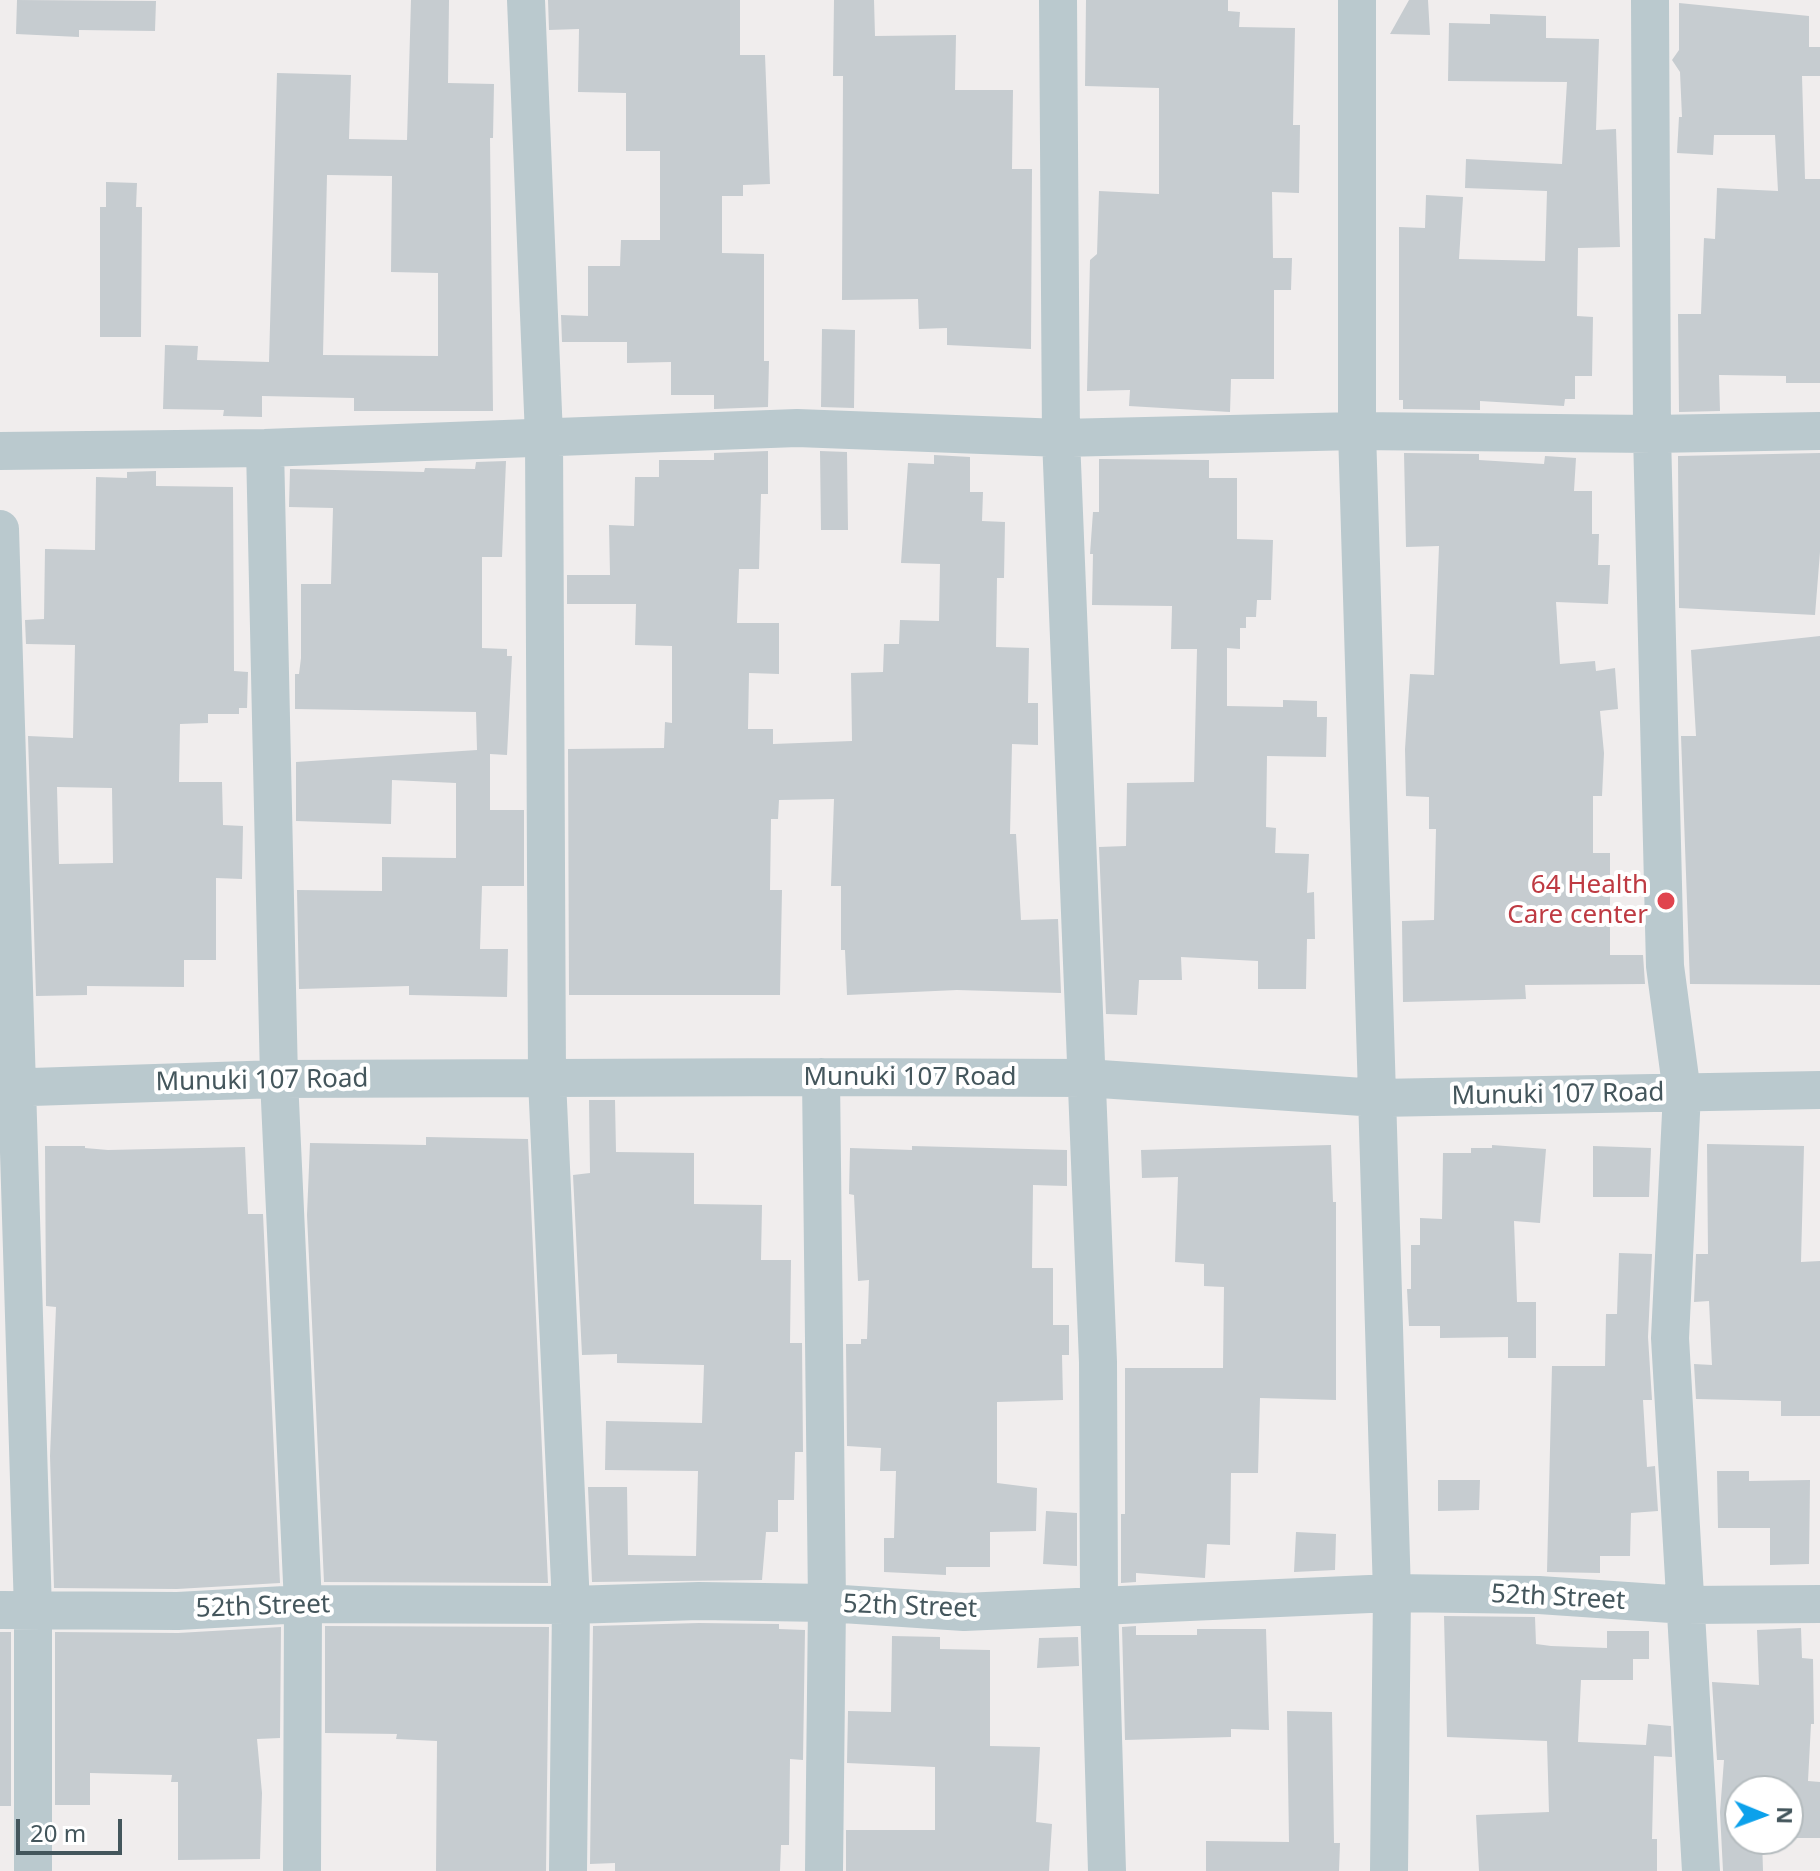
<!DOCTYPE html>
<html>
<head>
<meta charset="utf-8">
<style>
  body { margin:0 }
  #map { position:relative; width:1820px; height:1871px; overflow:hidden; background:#f0eded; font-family:"Noto Sans",sans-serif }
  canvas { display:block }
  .north { position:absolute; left:1724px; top:1775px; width:80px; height:80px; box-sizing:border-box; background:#fff; border:2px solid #b4bbbe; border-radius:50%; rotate:91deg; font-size:22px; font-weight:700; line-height:32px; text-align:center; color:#44565c }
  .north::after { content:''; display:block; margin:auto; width:28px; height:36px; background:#0ca1eb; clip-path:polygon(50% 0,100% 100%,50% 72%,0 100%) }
  .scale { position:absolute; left:16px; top:1819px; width:106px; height:36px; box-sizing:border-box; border:4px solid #44565c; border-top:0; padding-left:10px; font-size:24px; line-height:28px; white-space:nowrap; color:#44565c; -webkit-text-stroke:6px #fff; paint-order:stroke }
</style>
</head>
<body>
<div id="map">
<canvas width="1820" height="1871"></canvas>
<div class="north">N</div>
<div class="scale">20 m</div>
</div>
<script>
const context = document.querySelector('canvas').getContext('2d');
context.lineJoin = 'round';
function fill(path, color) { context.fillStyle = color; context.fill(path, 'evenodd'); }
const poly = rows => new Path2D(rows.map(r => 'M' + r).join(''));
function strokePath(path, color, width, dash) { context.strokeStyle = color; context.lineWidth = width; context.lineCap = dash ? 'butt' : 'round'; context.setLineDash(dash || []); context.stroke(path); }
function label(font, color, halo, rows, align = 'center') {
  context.font = font + ' "Noto Sans",sans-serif'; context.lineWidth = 8; context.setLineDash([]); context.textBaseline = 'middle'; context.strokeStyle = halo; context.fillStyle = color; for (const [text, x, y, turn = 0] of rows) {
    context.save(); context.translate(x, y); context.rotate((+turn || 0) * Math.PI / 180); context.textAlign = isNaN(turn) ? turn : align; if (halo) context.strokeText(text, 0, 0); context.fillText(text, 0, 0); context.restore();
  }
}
const building = poly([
  [17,0,156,1,155,31,79,30,79,37,16,34],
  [411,0,449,0,448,83,494,84,493,138,490,138,493,411,354,411,354,398,262,396,262,417,223,416,224,410,163,409,165,345,198,346,197,360,269,362,277,73,351,75,349,139,407,140],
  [327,175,392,176,391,272,438,273,438,356,323,355],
  [548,0,740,0,740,55,765,55,770,184,743,185,743,196,722,196,722,253,764,254,764,361,769,361,768,407,714,409,714,395,671,395,671,362,627,363,627,342,562,342,561,315,588,316,588,266,620,266,621,240,660,240,660,151,626,151,626,93,578,92,579,29,549,30],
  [834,0,874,0,875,36,956,35,955,90,1013,90,1012,169,1032,169,1031,349,947,345,947,328,919,329,918,299,842,300,843,76,833,76],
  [1086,0,1228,0,1228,11,1240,12,1239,27,1295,28,1293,125,1300,125,1299,193,1272,192,1273,258,1292,258,1291,290,1274,290,1274,379,1231,379,1230,412,1129,406,1130,390,1087,391,1090,260,1097,254,1099,191,1159,194,1159,88,1085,86],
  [1409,0,1428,0,1430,35,1390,34],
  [1679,3,1809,16,1809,47,1820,47,1820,76,1802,76,1805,179,1820,179,1820,383,1786,383,1786,376,1719,375,1720,411,1679,412,1678,314,1701,314,1704,238,1715,239,1717,188,1778,191,1775,135,1714,135,1713,155,1677,153,1679,117,1682,117,1680,72,1672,60,1679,50],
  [1490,14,1546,16,1546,38,1599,39,1596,130,1616,129,1620,247,1578,248,1577,316,1593,317,1592,376,1575,376,1575,399,1565,399,1564,406,1480,401,1480,410,1403,409,1403,400,1399,400,1399,227,1425,228,1426,195,1463,197,1459,259,1545,261,1547,191,1465,188,1466,159,1562,164,1567,82,1448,81,1449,23,1490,24],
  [106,182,137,183,136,207,142,207,141,337,100,337,100,207,106,207],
  [822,329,855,330,854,408,821,407],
  [768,451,768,494,761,494,759,569,739,569,737,623,779,623,779,674,749,673,748,729,773,729,773,744,852,741,851,673,883,672,884,644,899,644,900,620,939,621,940,564,901,563,908,463,934,464,934,455,970,457,970,492,983,492,982,521,1005,522,1004,578,997,578,996,647,1029,648,1028,703,1038,703,1038,745,1012,744,1010,834,1016,834,1021,920,1058,919,1061,993,957,990,847,995,845,950,841,950,841,886,831,886,834,799,779,800,778,819,771,819,770,890,782,890,780,995,569,995,568,749,664,748,665,722,672,723,672,646,635,645,636,604,567,604,567,575,610,575,609,525,634,526,635,477,659,477,659,460,714,460,714,453],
  [820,451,847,452,848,530,821,530],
  [1404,453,1479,454,1479,460,1544,464,1545,456,1576,458,1574,491,1592,491,1592,534,1599,534,1598,565,1610,565,1608,604,1556,602,1560,664,1595,661,1596,671,1615,668,1618,709,1600,711,1604,753,1602,796,1593,796,1593,853,1610,853,1610,955,1643,955,1645,984,1525,985,1526,999,1403,1002,1402,921,1434,920,1436,829,1429,829,1429,797,1406,796,1405,749,1410,674,1434,675,1439,546,1406,547],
  [1820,453,1820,552,1815,615,1679,608,1678,456],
  [1099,459,1209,460,1209,478,1237,478,1237,539,1273,540,1271,600,1257,600,1256,617,1246,617,1246,628,1240,628,1240,649,1227,648,1227,706,1283,707,1283,700,1317,701,1317,717,1327,717,1326,757,1267,756,1266,827,1276,828,1275,853,1309,854,1307,893,1314,892,1315,939,1307,939,1306,989,1258,989,1258,961,1181,957,1182,980,1139,980,1137,1015,1106,1014,1099,847,1126,846,1127,783,1194,782,1197,649,1171,649,1172,606,1092,605,1093,554,1090,554,1093,512,1099,512],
  [506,461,502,557,482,557,482,648,507,649,507,656,512,656,507,755,490,754,490,810,524,810,524,886,482,886,480,949,508,949,507,997,409,995,409,986,299,989,297,890,382,891,382,857,456,858,456,783,392,780,391,824,296,821,296,762,477,750,476,712,295,709,295,674,299,674,301,658,301,584,331,584,333,508,289,507,290,469,424,472,425,468,475,469,476,462],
  [156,471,156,486,233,487,234,671,248,672,247,708,239,708,239,714,208,714,208,723,180,724,179,782,222,782,223,825,243,826,242,879,216,878,216,960,184,960,184,987,87,986,87,995,36,996,28,736,73,738,75,645,26,644,25,620,44,619,45,549,95,550,96,477,127,478,127,472],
  [57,787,112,788,113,863,59,864],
  [1820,636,1820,985,1690,984,1681,736,1696,736,1691,650],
  [589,1100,615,1100,616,1152,694,1153,694,1204,762,1205,761,1260,791,1260,790,1343,802,1343,803,1452,795,1452,794,1500,778,1500,778,1532,766,1532,762,1580,592,1582,588,1487,627,1487,628,1555,696,1556,698,1471,605,1470,606,1421,702,1423,704,1365,617,1363,617,1354,582,1355,573,1175,590,1173],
  [426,1137,528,1139,548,1583,324,1582,307,1215,310,1143,426,1145],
  [1707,1144,1804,1146,1801,1262,1820,1261,1820,1416,1781,1416,1781,1401,1696,1399,1694,1364,1712,1365,1709,1301,1694,1302,1696,1254,1708,1254],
  [1331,1145,1333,1202,1336,1202,1336,1400,1260,1398,1258,1473,1231,1473,1230,1545,1207,1544,1205,1578,1136,1573,1136,1582,1121,1583,1121,1514,1125,1514,1125,1368,1223,1368,1224,1287,1204,1286,1204,1264,1175,1262,1178,1177,1142,1178,1141,1150],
  [1492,1145,1546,1149,1540,1223,1514,1221,1517,1302,1536,1302,1536,1358,1508,1358,1508,1337,1440,1338,1440,1326,1409,1326,1407,1289,1411,1289,1411,1245,1420,1245,1420,1218,1442,1219,1443,1153,1471,1153,1471,1148,1492,1148],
  [45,1146,85,1146,85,1148,108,1150,245,1147,248,1214,263,1214,280,1583,177,1589,54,1588,50,1456,56,1307,46,1306],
  [912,1146,1067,1150,1067,1186,1033,1185,1032,1268,1053,1268,1053,1325,1069,1325,1069,1355,1062,1355,1063,1400,997,1402,997,1483,1037,1488,1036,1531,990,1532,990,1567,946,1567,946,1575,884,1572,884,1538,894,1538,896,1471,880,1471,881,1448,847,1446,846,1344,861,1344,861,1339,867,1339,869,1280,858,1281,854,1195,849,1194,850,1148,912,1150],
  [1593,1146,1651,1148,1649,1197,1593,1197],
  [1619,1253,1652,1254,1648,1337,1652,1400,1643,1400,1647,1467,1655,1466,1658,1511,1631,1513,1630,1556,1600,1556,1600,1573,1547,1572,1552,1366,1605,1366,1606,1314,1617,1314],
  [1717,1471,1749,1471,1749,1481,1810,1480,1809,1564,1770,1565,1770,1528,1718,1528],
  [1438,1480,1480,1480,1479,1510,1438,1511],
  [1046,1511,1077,1513,1077,1566,1043,1564],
  [1296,1532,1336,1534,1335,1570,1294,1572],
  [1444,1616,1535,1617,1536,1644,1551,1646,1607,1648,1607,1631,1649,1631,1649,1659,1633,1659,1633,1680,1581,1680,1578,1742,1646,1745,1648,1724,1671,1726,1672,1757,1654,1756,1652,1839,1657,1839,1657,1871,1479,1871,1476,1815,1549,1812,1547,1741,1447,1737],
  [699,1623,779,1624,779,1629,805,1630,803,1760,790,1759,789,1845,781,1845,780,1871,615,1871,615,1863,590,1864,593,1626],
  [325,1626,549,1627,546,1871,436,1871,437,1741,396,1739,397,1734,325,1733],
  [1136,1626,1136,1635,1197,1635,1197,1629,1266,1629,1269,1730,1231,1729,1231,1737,1125,1740,1122,1627],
  [281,1627,280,1738,257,1739,262,1793,260,1859,178,1860,178,1782,171,1782,172,1775,90,1773,90,1805,55,1805,55,1632,178,1633],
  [1801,1628,1802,1658,1813,1659,1814,1724,1811,1724,1808,1781,1820,1782,1820,1838,1788,1838,1788,1791,1740,1791,1740,1839,1762,1839,1763,1871,1723,1871,1720,1812,1724,1760,1717,1760,1712,1682,1759,1685,1757,1630],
  [0,1632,11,1632,11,1806,0,1806],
  [892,1636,940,1637,940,1649,990,1650,990,1746,1040,1747,1036,1822,1052,1824,1049,1871,846,1871,846,1830,935,1830,935,1767,847,1763,848,1711,891,1712],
  [1078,1637,1079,1666,1037,1668,1039,1638],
  [1287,1711,1332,1712,1334,1843,1340,1843,1339,1871,1206,1871,1206,1841,1289,1842]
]);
const minor = poly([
  [526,0,544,436,547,1080,571,1605,568,1871],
  [1058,0,1061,438,1098,1362,1099,1603,1107,1871],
  [1357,0,1357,431,1392,1593,1389,1871],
  [1650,0,1652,434,1665,966,1682,1093,1670,1338,1701,1871],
  [265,448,279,1079,303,1604,302,1871],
  [0,451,265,448,797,428,1061,438,1357,431,1652,434,1820,431],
  [0,529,33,1611,33,1871],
  [821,1077,827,1603,824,1871],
  [0,1088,279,1079,821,1077,1086,1078,1377,1098,1820,1090],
  [0,1610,178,1611,303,1604,571,1605,699,1601,827,1603,964,1612,1392,1593,1539,1595,1686,1605,1820,1604]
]);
const markers = [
  [1666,901,10,"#e0444e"]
];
const healthNames = [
  ["64 Health",1648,886],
  ["Care center",1648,916]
];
const streetNames = [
  ["Munuki 107 Road",910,1078],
  ["Munuki 107 Road",262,1081,-1],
  ["Munuki 107 Road",1558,1095,-1],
  ["52th Street",1558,1598,3],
  ["52th Street",263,1607,-2],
  ["52th Street",910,1607,2]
];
fill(building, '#c6ccd0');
strokePath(minor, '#bac9ce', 38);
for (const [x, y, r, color] of markers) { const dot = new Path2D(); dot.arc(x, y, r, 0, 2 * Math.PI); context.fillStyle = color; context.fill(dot); strokePath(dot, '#fff', 3); }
label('26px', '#be3a42', '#fff', healthNames, 'right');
label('26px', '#44565c', '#fff', streetNames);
</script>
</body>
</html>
